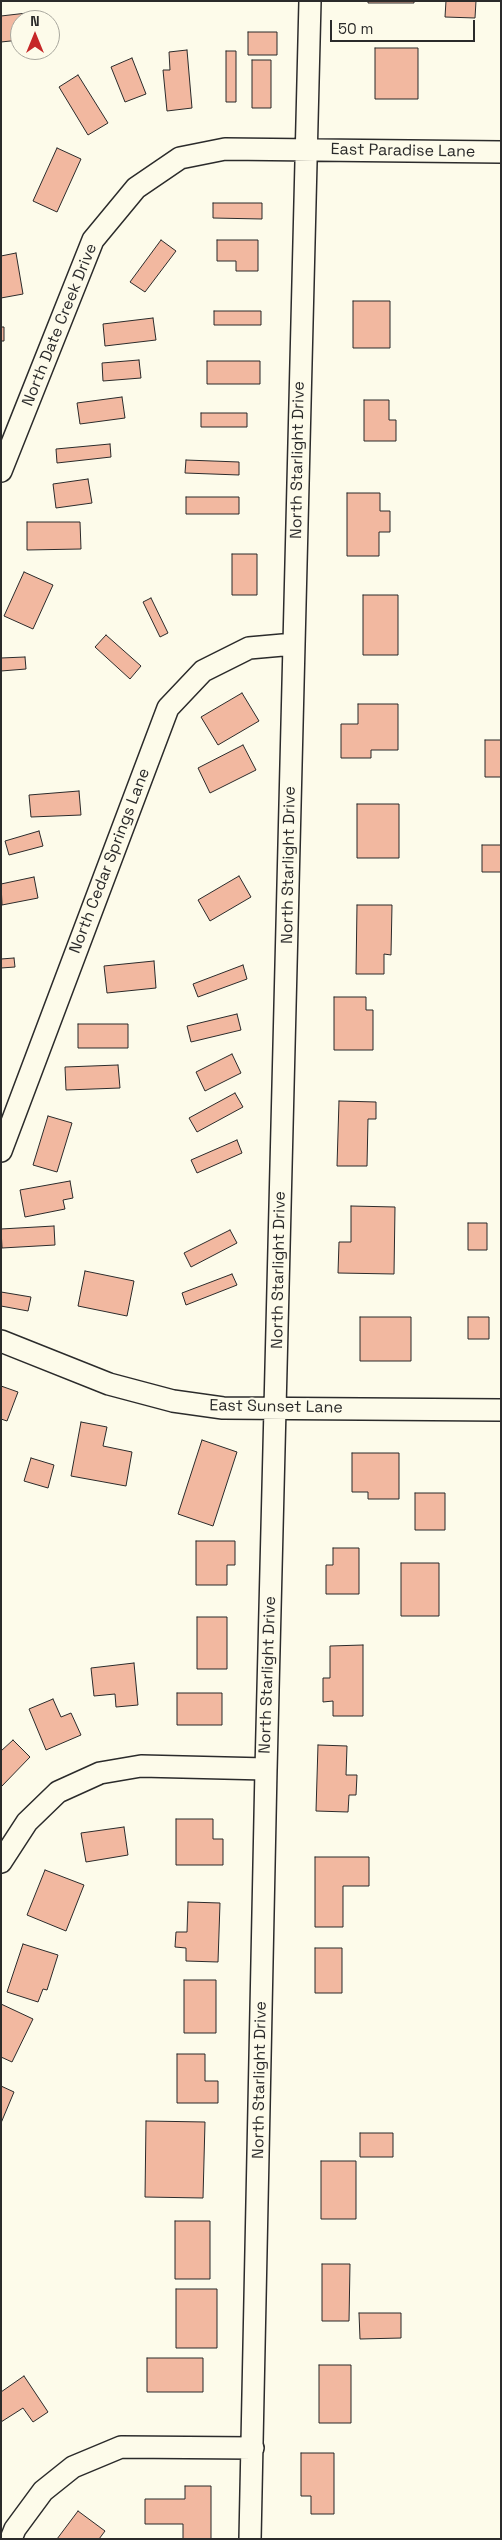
<!DOCTYPE html>
<html>
<head>
<meta charset="utf-8">
<style>
  body { margin:0 }
  #map { position:relative; width:502px; height:2540px; overflow:hidden; background:#fdfbea; font-family:"Space Grotesk",sans-serif }
  canvas { display:block }
  .frame { position:absolute; inset:0; border:2px solid #2b2b2b; pointer-events:none }
  .north { position:absolute; left:10px; top:10px; width:50px; height:50px; box-sizing:border-box; background:#fdfbea; border:1px solid #a9a89e; border-radius:50%; rotate:0deg; font-size:14px; font-weight:700; line-height:20px; text-align:center; color:#2b2b2b }
  .north::after { content:''; display:block; margin:auto; width:18px; height:22px; background:#c62828; clip-path:polygon(50% 0,100% 100%,50% 72%,0 100%) }
  .scale { position:absolute; left:330px; top:20px; width:145px; height:22px; box-sizing:border-box; border:2px solid #2b2b2b; border-top:0; padding-left:6px; font-size:15px; line-height:18px; white-space:nowrap; color:#2b2b2b; -webkit-text-stroke:4px #fdfbea; paint-order:stroke }
</style>
</head>
<body>
<div id="map">
<canvas width="502" height="2540"></canvas>
<div class="frame"></div>
<div class="north">N</div>
<div class="scale">50 m</div>
</div>
<script>
const context = document.querySelector('canvas').getContext('2d');
context.lineJoin = 'round';
function fill(path, color) { context.fillStyle = color; context.fill(path, 'evenodd'); }
const poly = rows => new Path2D(rows.map(r => 'M' + r).join(''));
function strokePath(path, color, width, dash) { context.strokeStyle = color; context.lineWidth = width; context.lineCap = dash ? 'butt' : 'round'; context.setLineDash(dash || []); context.stroke(path); }
function label(font, color, halo, rows, align = 'center') {
  context.font = font + ' "Space Grotesk",sans-serif'; context.lineWidth = 4; context.setLineDash([]); context.textBaseline = 'middle'; context.strokeStyle = halo; context.fillStyle = color; for (const [text, x, y, turn = 0] of rows) {
    context.save(); context.translate(x, y); context.rotate((+turn || 0) * Math.PI / 180); context.textAlign = isNaN(turn) ? turn : align; if (halo) context.strokeText(text, 0, 0); context.fillText(text, 0, 0); context.restore();
  }
}
const building = poly([
  [368,1,414,1,414,3,368,3,368,1],
  [446,1,476,1,475,18,445,17,446,1],
  [27,13,27,20,20,20,20,40,1,42,1,16,27,13],
  [248,32,277,32,277,55,248,55,248,32],
  [375,48,418,48,418,99,375,99,375,48],
  [187,50,192,108,167,111,163,70,170,70,169,52,187,50],
  [226,51,236,51,236,102,226,102,226,51],
  [132,58,146,94,125,102,111,67,132,58],
  [252,60,271,60,271,108,252,108,252,60],
  [78,75,108,123,88,135,59,87,78,75],
  [57,148,81,159,57,212,33,201,57,148],
  [213,203,262,203,262,219,213,218,213,203],
  [161,240,176,251,145,292,130,282,161,240],
  [217,240,258,240,258,271,236,271,236,261,217,261,217,240],
  [16,253,23,294,1,298,1,256,16,253],
  [353,301,390,301,390,348,353,348,353,301],
  [214,311,261,311,261,325,214,325,214,311],
  [153,318,156,340,105,346,103,324,153,318],
  [1,327,4,327,4,341,1,341,1,327],
  [139,360,141,378,103,381,102,363,139,360],
  [207,361,260,361,260,384,207,384,207,361],
  [122,397,125,418,80,424,77,403,122,397],
  [364,400,389,400,389,420,396,420,396,441,364,441,364,400],
  [201,413,247,413,247,427,201,427,201,413],
  [110,444,111,457,57,463,56,449,110,444],
  [186,460,239,462,239,475,185,473,186,460],
  [88,479,92,503,56,508,53,484,88,479],
  [347,493,380,493,380,511,390,511,390,532,379,532,379,556,347,556,347,493],
  [186,497,239,497,239,514,186,514,186,497],
  [27,522,80,522,81,549,27,550,27,522],
  [232,554,257,554,257,595,232,595,232,554],
  [24,572,53,585,33,629,4,616,24,572],
  [363,595,398,595,398,655,363,655,363,595],
  [151,598,168,633,160,637,143,602,151,598],
  [106,635,141,666,130,679,95,647,106,635],
  [25,657,26,669,1,671,1,658,25,657],
  [242,693,259,721,218,745,201,717,242,693],
  [358,704,398,704,398,750,371,750,371,758,341,758,341,724,358,724,358,704],
  [485,740,501,740,501,777,485,777,485,740],
  [243,745,256,770,210,793,198,768,243,745],
  [79,791,81,815,31,817,29,795,79,791],
  [357,804,399,804,399,858,357,858,357,804],
  [39,831,43,846,9,855,5,841,39,831],
  [482,845,501,845,501,872,482,872,482,845],
  [239,876,251,897,210,921,198,900,239,876],
  [34,877,38,898,2,905,1,884,34,877],
  [357,905,392,905,391,955,384,954,384,974,356,974,357,905],
  [14,958,15,967,1,968,1,959,14,958],
  [154,961,156,988,107,993,104,966,154,961],
  [243,965,247,979,198,997,193,984,243,965],
  [334,997,366,997,366,1010,373,1010,373,1050,334,1050,334,997],
  [237,1014,241,1030,191,1042,187,1026,237,1014],
  [78,1024,128,1024,128,1048,78,1048,78,1024],
  [232,1054,241,1073,205,1091,196,1072,232,1054],
  [118,1065,120,1088,66,1090,65,1067,118,1065],
  [235,1093,243,1107,197,1132,189,1118,235,1093],
  [339,1101,376,1102,376,1119,368,1119,367,1166,337,1166,339,1101],
  [48,1116,72,1123,57,1172,33,1165,48,1116],
  [237,1140,242,1153,197,1173,191,1160,237,1140],
  [70,1181,73,1198,63,1200,65,1209,25,1217,20,1190,70,1181],
  [351,1206,395,1207,394,1274,338,1273,339,1242,351,1242,351,1206],
  [468,1223,487,1223,487,1250,468,1250,468,1223],
  [54,1226,55,1245,2,1248,1,1229,54,1226],
  [230,1230,237,1243,191,1267,184,1253,230,1230],
  [85,1271,134,1281,127,1316,78,1306,85,1271],
  [232,1274,237,1285,186,1305,182,1293,232,1274],
  [1,1292,31,1297,28,1311,1,1306,1,1292],
  [360,1317,411,1317,411,1361,360,1361,360,1317],
  [468,1317,489,1317,489,1339,468,1339,468,1317],
  [1,1386,18,1392,7,1421,1,1419,1,1386],
  [81,1422,107,1427,103,1446,132,1452,126,1486,71,1476,81,1422],
  [202,1440,237,1452,213,1526,178,1514,202,1440],
  [352,1453,399,1453,399,1499,368,1499,368,1492,352,1492,352,1453],
  [31,1458,54,1465,48,1488,24,1481,31,1458],
  [415,1493,445,1493,445,1530,415,1530,415,1493],
  [196,1541,235,1541,235,1565,227,1565,227,1585,196,1585,196,1541],
  [333,1548,359,1548,359,1594,326,1594,326,1565,333,1565,333,1548],
  [401,1563,439,1563,439,1616,401,1616,401,1563],
  [197,1617,227,1617,227,1669,197,1669,197,1617],
  [363,1645,363,1716,333,1716,333,1701,323,1702,323,1678,330,1678,330,1646,363,1645],
  [134,1663,138,1705,116,1707,115,1694,94,1696,91,1668,134,1663],
  [177,1693,222,1693,222,1725,177,1725,177,1693],
  [53,1699,61,1717,71,1713,81,1735,46,1750,29,1709,53,1699],
  [13,1740,30,1757,1,1787,1,1751,13,1740],
  [318,1745,347,1746,346,1775,357,1775,356,1795,349,1795,348,1812,316,1811,318,1745],
  [176,1819,213,1819,213,1839,223,1839,223,1865,176,1865,176,1819],
  [124,1827,128,1855,86,1862,81,1833,124,1827],
  [315,1857,369,1857,369,1886,343,1886,343,1927,315,1927,315,1857],
  [45,1870,84,1885,66,1931,27,1915,45,1870],
  [188,1902,220,1903,218,1962,186,1961,186,1948,175,1947,176,1932,187,1932,188,1902],
  [23,1944,58,1955,47,1990,43,1989,38,2002,7,1992,23,1944],
  [315,1948,342,1948,342,1993,315,1993,315,1948],
  [184,1980,216,1980,216,2033,184,2033,184,1980],
  [1,2004,33,2019,12,2062,1,2057,1,2004],
  [177,2054,205,2054,205,2081,218,2081,218,2103,177,2103,177,2054],
  [1,2086,14,2092,1,2123,1,2086],
  [146,2121,205,2122,203,2198,145,2197,146,2121],
  [360,2133,393,2133,393,2157,360,2157,360,2133],
  [321,2161,356,2161,356,2219,321,2219,321,2161],
  [175,2221,210,2221,210,2279,175,2279,175,2221],
  [322,2264,350,2264,349,2321,322,2321,322,2264],
  [176,2289,217,2289,217,2348,176,2348,176,2289],
  [359,2313,401,2313,401,2338,360,2339,359,2313],
  [147,2358,203,2358,203,2392,147,2392,147,2358],
  [319,2365,351,2365,351,2423,319,2423,319,2365],
  [24,2376,48,2412,33,2422,23,2408,1,2422,1,2392,24,2376],
  [301,2453,334,2453,334,2514,311,2514,311,2496,301,2496,301,2453],
  [185,2486,211,2486,211,2539,183,2539,183,2524,145,2524,145,2499,185,2499,185,2486],
  [78,2511,105,2531,99,2539,57,2539,78,2511]
]);
const minor = poly([
  [1,471,93,240,136,188,180,158,225,149,501,152],
  [1,1151,168,708,203,671,249,648,294,644],
  [1,1341,109,1384,173,1401,223,1408,501,1410],
  [1,1862,27,1822,58,1792,100,1773,141,1766,266,1769],
  [11,2539,15,2529,43,2491,73,2467,121,2447,253,2448],
  [250,2539,266,1769,310,1]
]);
const streetNames = [
  ["East Paradise Lane",403,151,1],
  ["North Date Creek Drive",60,325,-68],
  ["North Starlight Drive",298,460,-89],
  ["North Cedar Springs Lane",110,861,-69],
  ["North Starlight Drive",289,865,-89],
  ["North Starlight Drive",279,1270,-89],
  ["East Sunset Lane",276,1407,1],
  ["North Starlight Drive",268,1675,-88],
  ["North Starlight Drive",260,2080,-89]
];
fill(building, '#f2b8a0');
strokePath(building, '#2b2b2b', 1);
strokePath(minor, '#2b2b2b', 24);
strokePath(minor, '#fdfbea', 21);
label('16px', '#2b2b2b', '#fdfbea', streetNames);
</script>
</body>
</html>
